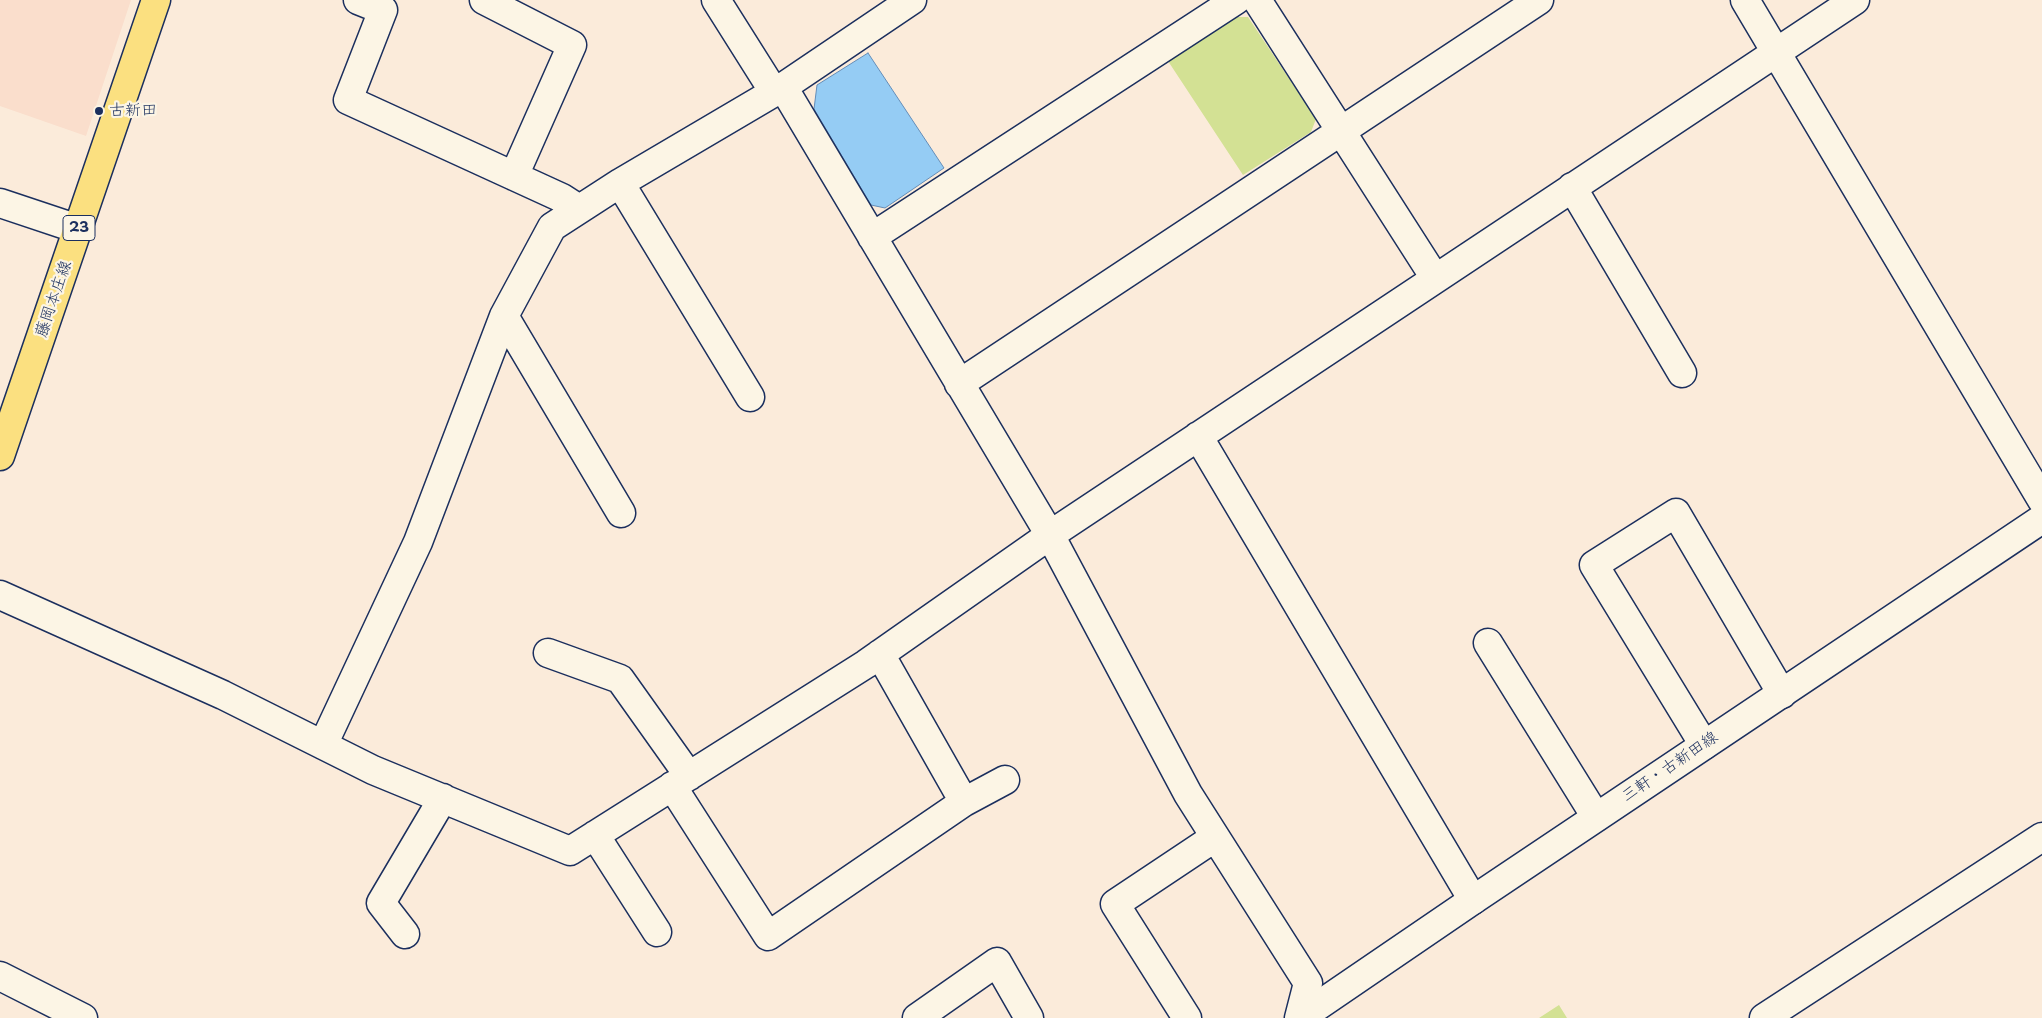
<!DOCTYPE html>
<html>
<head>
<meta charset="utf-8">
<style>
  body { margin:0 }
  canvas { display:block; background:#fbebda }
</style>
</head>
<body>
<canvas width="2042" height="1018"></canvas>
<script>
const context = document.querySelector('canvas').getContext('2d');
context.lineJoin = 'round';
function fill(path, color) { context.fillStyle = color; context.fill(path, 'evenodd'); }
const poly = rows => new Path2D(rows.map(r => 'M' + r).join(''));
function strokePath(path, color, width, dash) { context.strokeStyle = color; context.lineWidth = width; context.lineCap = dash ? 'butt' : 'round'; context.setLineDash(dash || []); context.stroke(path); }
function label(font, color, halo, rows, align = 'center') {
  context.font = font + ' "Playpen Sans","Klee One",sans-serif'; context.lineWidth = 4.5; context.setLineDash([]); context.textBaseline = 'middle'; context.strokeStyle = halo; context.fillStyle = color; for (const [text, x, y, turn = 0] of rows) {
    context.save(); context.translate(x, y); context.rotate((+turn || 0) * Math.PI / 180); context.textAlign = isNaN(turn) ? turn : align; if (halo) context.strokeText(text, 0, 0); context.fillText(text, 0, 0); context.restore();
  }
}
const built = poly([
  [0,0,131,0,86,136,0,106]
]);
const green = poly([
  [1236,17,1248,17,1316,119,1311,132,1243,175,1168,61],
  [1559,1005,1567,1018,1539,1018]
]);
const water = poly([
  [868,53,944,168,885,208,871,205,814,109,817,85,868,53]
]);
const street = poly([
  [358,0,383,10,348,100,562,198,579,209],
  [484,0,572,45,514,176],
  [716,0,774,92],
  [1257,0,1435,278],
  [1745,0,2042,500],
  [783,87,1050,535,1188,794,1308,983,1299,1018],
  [620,183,750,397],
  [1572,187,1682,373],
  [0,203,78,229],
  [872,237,1236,0],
  [504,316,621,513],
  [959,384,1539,0],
  [1198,436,1473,900],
  [0,595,223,695,373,770,570,851,866,664,1050,535,1855,0],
  [1488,643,1596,817],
  [548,653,620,679,689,776],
  [880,654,964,802],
  [323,745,418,542,504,316,552,227,620,183,783,87,912,0],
  [1704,745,1594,565,1676,513,1782,694],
  [672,786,768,936,964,802,1005,780],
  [595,835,657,932],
  [405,934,381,903,443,798],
  [0,976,83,1018],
  [917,1018,997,962,1029,1018],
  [1187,1018,1115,904,1214,838],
  [1764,1018,2042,837]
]);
const secondary = poly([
  [1300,1018,1473,900,2042,519]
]);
const primary = poly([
  [0,456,156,0]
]);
const markers = [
  [99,111,5,"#1b2f5e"]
];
const shields = [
  [79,228,32]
];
const shieldNames = [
  ["23",79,228]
];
const poiNames = [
  ["古新田",109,111]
];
const streetNames = [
  ["藤岡本庄線",54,299,-71],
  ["三軒・古新田線",1670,767,-34]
];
fill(built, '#fadecc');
fill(green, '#d3e194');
fill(water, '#95ccf4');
strokePath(water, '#648db8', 1);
strokePath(street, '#1b2f5e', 31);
strokePath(secondary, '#1b2f5e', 31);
strokePath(primary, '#1b2f5e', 31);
strokePath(street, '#fcf5e5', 28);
strokePath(secondary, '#fcf5e5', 28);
strokePath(primary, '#fbe080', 28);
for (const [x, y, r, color] of markers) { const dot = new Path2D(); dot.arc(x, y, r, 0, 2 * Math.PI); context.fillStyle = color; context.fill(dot); strokePath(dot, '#fcf5e5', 2); }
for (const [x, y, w] of shields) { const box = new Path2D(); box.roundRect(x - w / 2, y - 12.5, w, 25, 4); context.fillStyle = '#fcf5e5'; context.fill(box); strokePath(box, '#1b2f5e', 1); }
label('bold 15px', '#1b2f5e', null, shieldNames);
label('16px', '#1b2f5e', '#fcf5e5', poiNames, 'left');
label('16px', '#1b2f5e', '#fcf5e5', streetNames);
</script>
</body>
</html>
